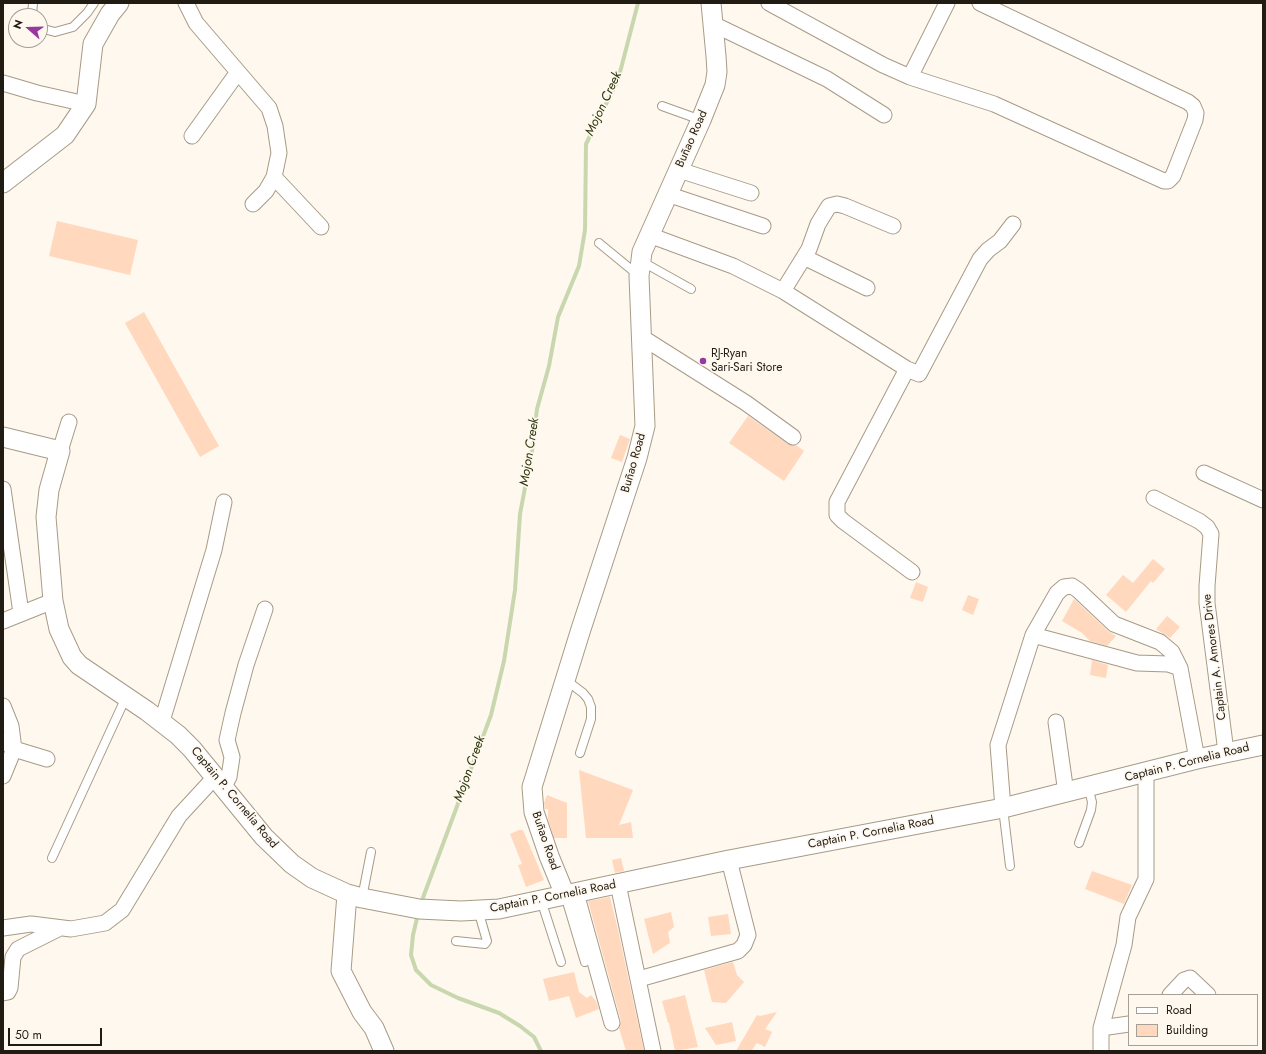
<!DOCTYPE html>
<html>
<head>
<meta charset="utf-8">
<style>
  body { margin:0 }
  #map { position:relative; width:1266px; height:1054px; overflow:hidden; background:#fef8ef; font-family:Jost,sans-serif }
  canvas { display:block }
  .frame { position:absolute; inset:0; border:4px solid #201b13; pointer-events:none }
  .legend { position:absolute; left:1128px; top:994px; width:130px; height:52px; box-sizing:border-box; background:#fef8ef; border:1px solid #a5a097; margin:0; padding:5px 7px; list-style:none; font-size:12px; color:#201b13 }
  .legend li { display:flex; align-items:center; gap:8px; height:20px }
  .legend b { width:20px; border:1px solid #a5a097 }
  .north { position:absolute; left:8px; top:8px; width:40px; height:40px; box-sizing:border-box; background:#fef8ef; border:1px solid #a5a097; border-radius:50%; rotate:290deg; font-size:11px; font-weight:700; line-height:16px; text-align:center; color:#201b13 }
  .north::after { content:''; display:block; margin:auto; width:14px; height:18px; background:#98379e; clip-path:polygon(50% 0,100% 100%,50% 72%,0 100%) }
  .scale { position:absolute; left:8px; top:1028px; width:94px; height:18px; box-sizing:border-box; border:2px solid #201b13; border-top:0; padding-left:5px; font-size:12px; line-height:14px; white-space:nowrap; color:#201b13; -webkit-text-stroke:3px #fef8ef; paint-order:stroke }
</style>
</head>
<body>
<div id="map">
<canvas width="1266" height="1054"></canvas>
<div class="frame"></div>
<ul class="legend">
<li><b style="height:5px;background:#fff"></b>Road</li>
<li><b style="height:11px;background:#ffd8be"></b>Building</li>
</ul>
<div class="north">N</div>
<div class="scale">50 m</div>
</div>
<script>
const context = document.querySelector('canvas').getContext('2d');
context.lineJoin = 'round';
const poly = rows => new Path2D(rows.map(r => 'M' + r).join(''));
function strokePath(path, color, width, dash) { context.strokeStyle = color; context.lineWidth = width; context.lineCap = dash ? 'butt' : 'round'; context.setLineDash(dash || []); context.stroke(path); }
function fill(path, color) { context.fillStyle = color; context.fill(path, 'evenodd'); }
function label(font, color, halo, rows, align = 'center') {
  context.font = font + ' Jost,sans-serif'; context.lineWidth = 3.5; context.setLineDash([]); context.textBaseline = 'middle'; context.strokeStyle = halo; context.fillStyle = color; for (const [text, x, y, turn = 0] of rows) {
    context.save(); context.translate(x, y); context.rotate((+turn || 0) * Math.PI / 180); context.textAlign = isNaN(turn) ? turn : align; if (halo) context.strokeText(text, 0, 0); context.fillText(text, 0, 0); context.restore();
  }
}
const stream = poly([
  [421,903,491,715,504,661,515,590,520,514,532,451,537,409,549,366,558,317,579,266,585,230,586,144,618,80,638,3],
  [418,914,413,935,411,955,416,970,431,985,458,998,499,1013,520,1026,534,1037,541,1051]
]);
const building = poly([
  [57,221,138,240,130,275,49,256],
  [144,312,219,446,200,457,125,323],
  [748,416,788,444,796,445,804,451,784,481,729,443],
  [620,435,630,439,622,462,611,458],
  [1153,559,1165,569,1153,583,1151,581,1126,612,1106,595,1123,575,1133,583],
  [916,582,928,587,923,602,910,598],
  [968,595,979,599,973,615,962,610],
  [1074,599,1108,631,1116,636,1107,646,1090,641,1082,633,1062,621],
  [1167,616,1180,627,1170,638,1156,629],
  [1092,660,1108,665,1106,678,1090,675],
  [579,770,633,790,619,825,631,822,633,838,586,838],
  [547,795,567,803,567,838,554,838,548,819,548,809,545,809,544,803],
  [519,830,523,830,544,880,526,887,518,865,522,864,510,834],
  [621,858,624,871,615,873,612,860],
  [1092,871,1132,885,1124,904,1085,889],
  [610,897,618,930,644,1051,626,1051,619,1028,621,1021,588,901],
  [671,912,674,927,668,932,670,943,653,954,644,919],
  [728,914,731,934,711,936,708,917],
  [733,962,737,975,744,982,726,1003,712,1002,704,970],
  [574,972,579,992,587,998,591,995,596,1001,599,1009,576,1018,569,996,549,1001,543,979],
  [685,995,698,1047,675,1051,669,1023,668,1023,662,1001],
  [777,1012,765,1029,772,1032,765,1047,757,1043,751,1051,736,1051,757,1015,760,1016],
  [732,1022,736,1041,716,1045,705,1028]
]);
const service = poly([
  [32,16,33,3],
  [40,28,55,32,73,27,87,13,94,3],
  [662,106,701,120],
  [599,243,638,275],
  [641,261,691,289],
  [566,680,583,693,588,699,591,707,591,719,580,753],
  [1003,808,1010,866],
  [1079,843,1091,810,1092,802,1088,787],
  [52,858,126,697],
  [565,895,585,962],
  [362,898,371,852],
  [541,900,561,962],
  [456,941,485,944,487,941,478,910]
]);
const minor = poly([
  [186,3,196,23,269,108,275,126,279,153,274,177,266,191,253,204],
  [769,3,883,65,910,77,994,104,1164,181,1168,181,1173,176,1195,120,1196,113,1193,106,1188,102,980,3],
  [713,24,827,79,884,115],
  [910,77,947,3],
  [3,83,37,93,86,104],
  [192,136,238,72],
  [679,170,751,193],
  [274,177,321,227],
  [667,194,763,226],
  [649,235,733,266,783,291,907,369,919,374,980,259,988,250,1000,241,1013,224],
  [804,257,867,288],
  [783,291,809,249,818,224,829,206,837,204,845,206,893,226],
  [640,336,746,403,793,437],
  [907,369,837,502,837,515,843,521,912,572],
  [60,451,69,422],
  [1204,473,1263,500],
  [3,489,21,613],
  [1154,498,1199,521,1207,527,1211,534,1207,586,1207,603,1226,752],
  [3,621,53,601],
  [1033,635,1137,663,1168,664,1180,668,1197,759],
  [3,706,11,726,14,749,3,776],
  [162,721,214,550,224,502],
  [1056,722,1066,793],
  [3,740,14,749,47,759],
  [223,788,229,777,232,757,227,740,233,713,246,665,265,609],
  [1003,808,998,745,1033,635,1057,593,1064,587,1072,586,1078,590,1114,624,1160,642,1172,652,1180,668],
  [618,884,653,1051],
  [576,893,612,1023],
  [3,928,31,924,71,929,105,923,122,910,179,816,215,777],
  [639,979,738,951,744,945,748,935,729,860],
  [3,993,8,992,10,988,13,957,18,949,60,928],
  [1170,995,1184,980,1190,978,1208,995],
  [1101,1028,1129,1024],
  [1101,1051,1101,1028,1124,945,1128,917,1146,879,1146,773]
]);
const tertiary = poly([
  [3,183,65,135,86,104,93,44,110,14,119,3],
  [3,437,60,451,49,490,46,517,53,601,59,629,72,657,79,665,147,711,178,735,192,749,264,837,292,864,312,878,347,894,362,898,419,909,461,911,499,909,729,860,1003,808,1197,759,1263,745],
  [347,894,341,971,362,1012,374,1028,384,1051],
  [565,895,549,856,534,812,532,787,581,629,637,458,645,426,639,276,642,252,701,120,715,85,717,72,716,56,711,3]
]);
const markers = [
  [703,361,4,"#98379e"]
];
const streetNames = [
  ["Buñao Road",692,139,-66],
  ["Buñao Road",634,463,-74],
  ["Captain A. Amores Drive",1215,657,-97],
  ["Captain P. Cornelia Road",1187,763,-14],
  ["Captain P. Cornelia Road",234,798,50],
  ["Captain P. Cornelia Road",871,833,-11],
  ["Buñao Road",545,841,71],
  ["Captain P. Cornelia Road",553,897,-11]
];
const poiNames = [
  ["RJ-Ryan",711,354],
  ["Sari-Sari Store",711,368]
];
const waterNames = [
  ["Mojon Creek",604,104,-65],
  ["Mojon Creek",530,452,-81],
  ["Mojon Creek",470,769,-70]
];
strokePath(stream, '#c9d7af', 4);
fill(building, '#ffd8be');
strokePath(service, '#a89b86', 10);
strokePath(minor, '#a89b86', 17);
strokePath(tertiary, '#a89b86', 21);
strokePath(service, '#fff', 8);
strokePath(minor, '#fff', 15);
strokePath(tertiary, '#fff', 19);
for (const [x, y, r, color] of markers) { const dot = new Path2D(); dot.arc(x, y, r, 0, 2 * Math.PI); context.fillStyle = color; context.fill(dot); strokePath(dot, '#fef8ef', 1.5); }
label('12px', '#201b13', '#fef8ef', streetNames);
label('12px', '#201b13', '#fef8ef', poiNames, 'left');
label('italic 13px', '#2b3709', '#fef8ef', waterNames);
</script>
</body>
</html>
